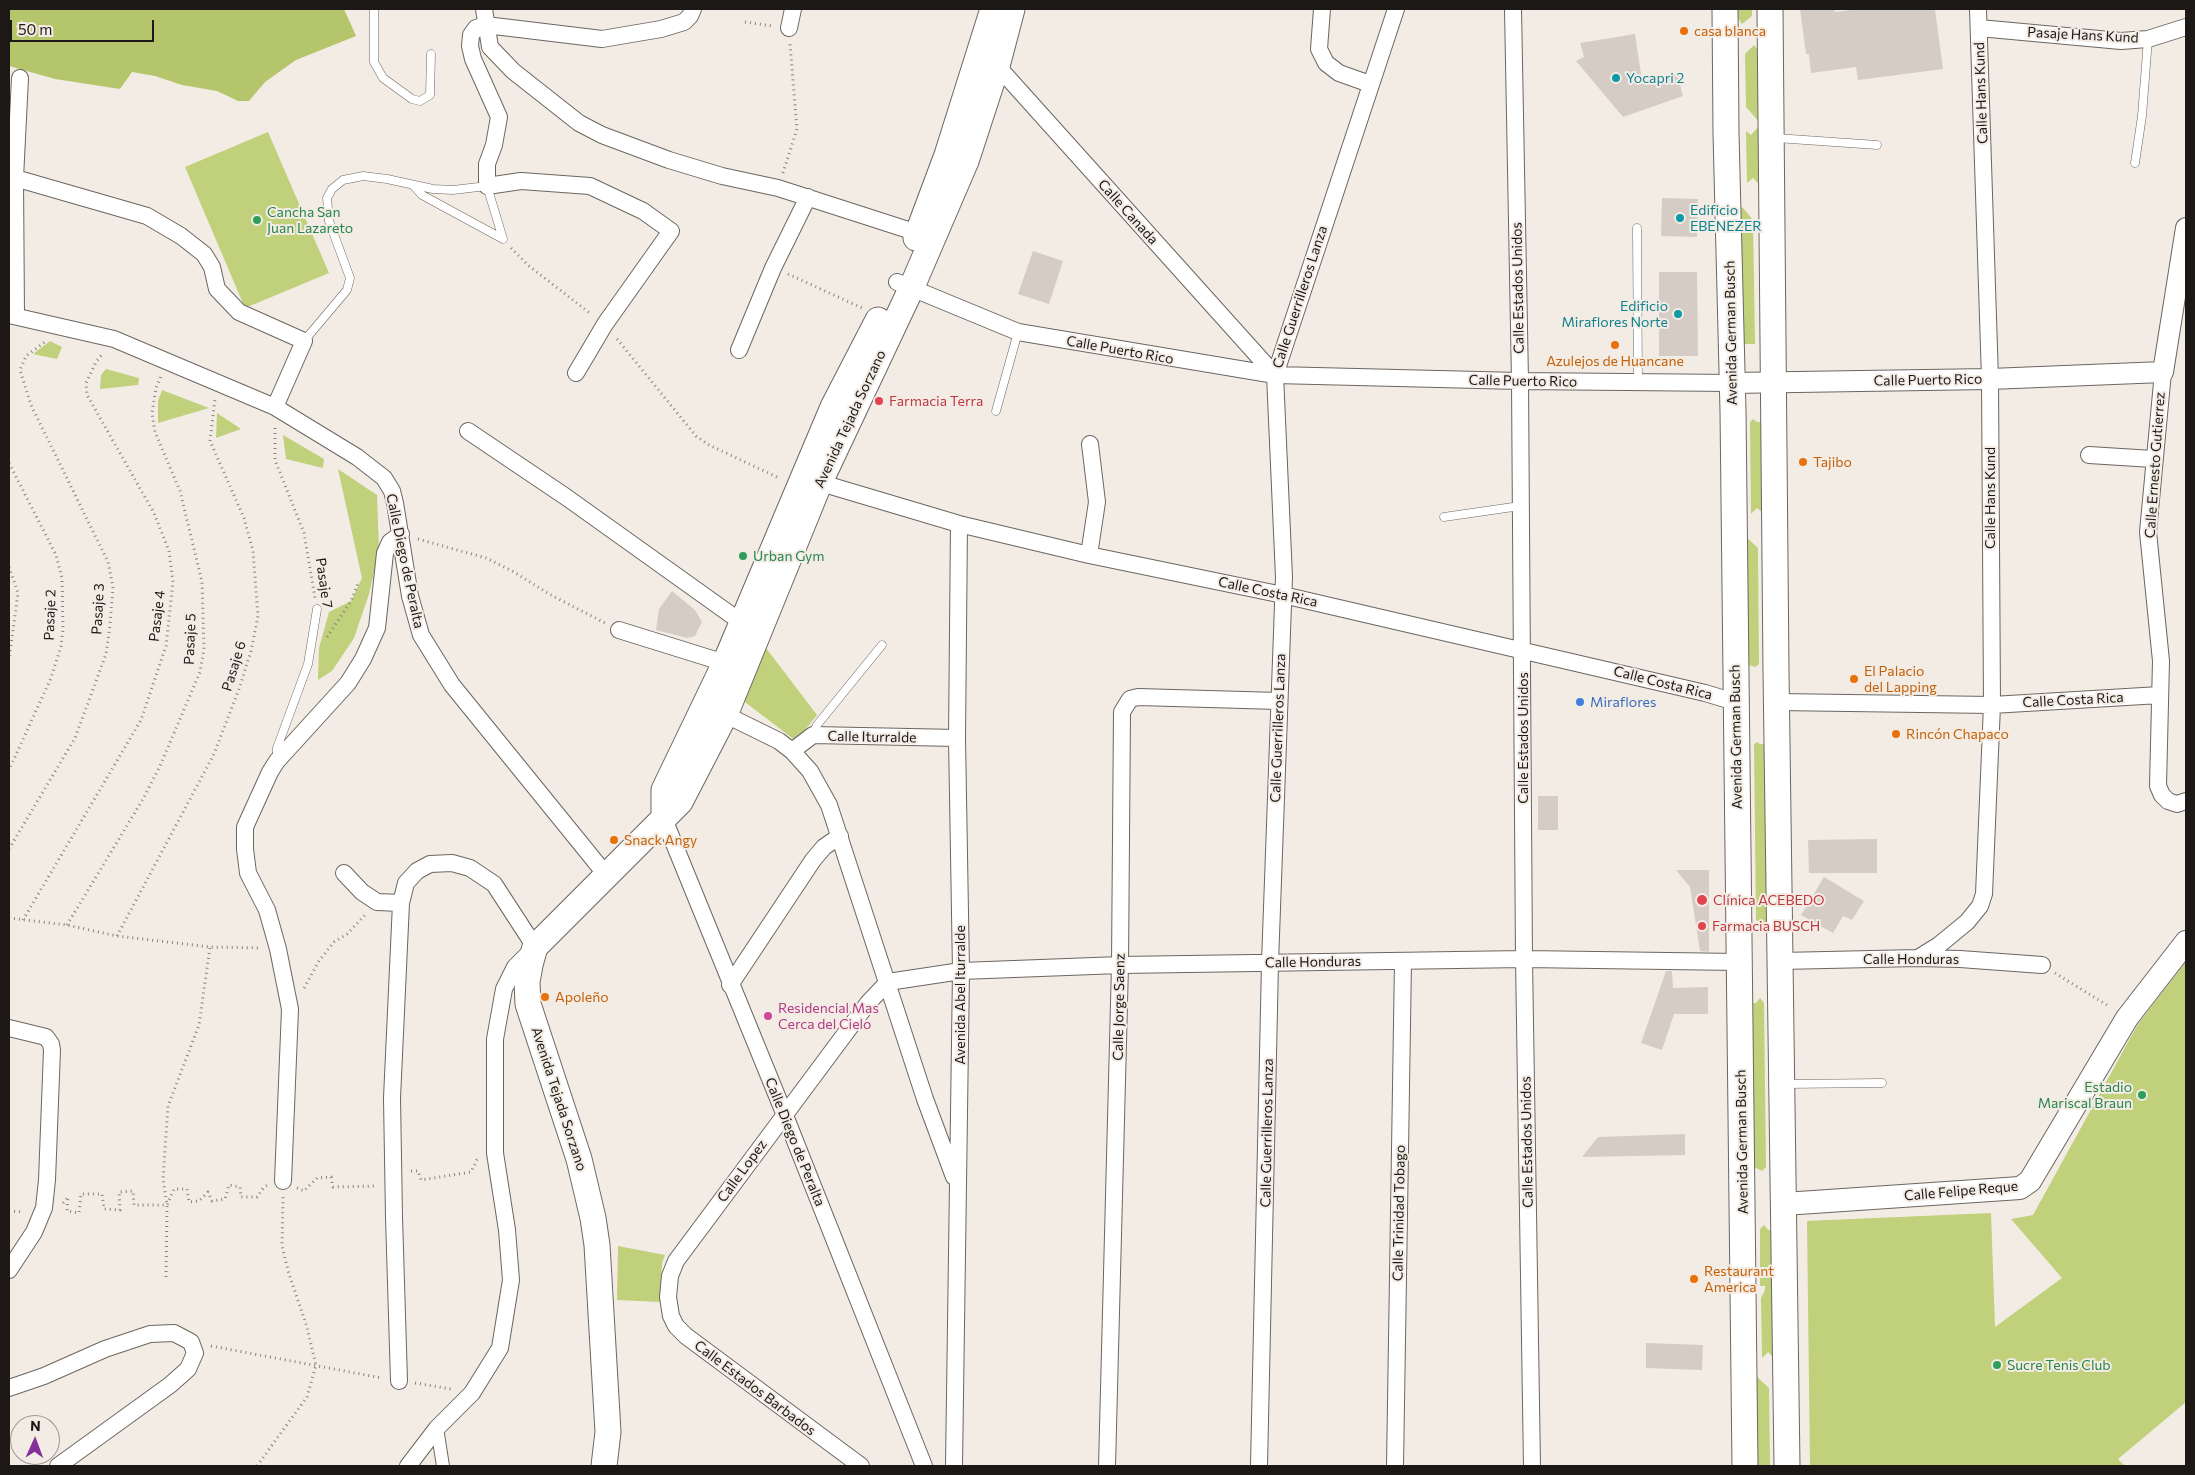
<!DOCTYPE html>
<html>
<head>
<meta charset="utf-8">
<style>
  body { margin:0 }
  #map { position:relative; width:2195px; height:1475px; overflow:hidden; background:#f3ece5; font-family:Commissioner,sans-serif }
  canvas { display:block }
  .frame { position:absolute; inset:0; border:10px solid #1b1816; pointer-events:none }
  .north { position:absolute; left:10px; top:1415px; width:50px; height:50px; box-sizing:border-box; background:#f3ece5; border:1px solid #9d9792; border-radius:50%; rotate:2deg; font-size:14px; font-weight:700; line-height:20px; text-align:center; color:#1b1816 }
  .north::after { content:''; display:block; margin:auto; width:18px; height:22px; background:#852f9c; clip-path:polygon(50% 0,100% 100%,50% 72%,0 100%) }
  .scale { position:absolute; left:10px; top:20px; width:144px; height:22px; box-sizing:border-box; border:2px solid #1b1816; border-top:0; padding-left:6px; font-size:15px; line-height:18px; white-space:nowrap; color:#1b1816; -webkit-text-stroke:4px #f3ece5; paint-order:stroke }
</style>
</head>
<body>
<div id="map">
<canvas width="2195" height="1475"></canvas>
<div class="frame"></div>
<div class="north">N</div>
<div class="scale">50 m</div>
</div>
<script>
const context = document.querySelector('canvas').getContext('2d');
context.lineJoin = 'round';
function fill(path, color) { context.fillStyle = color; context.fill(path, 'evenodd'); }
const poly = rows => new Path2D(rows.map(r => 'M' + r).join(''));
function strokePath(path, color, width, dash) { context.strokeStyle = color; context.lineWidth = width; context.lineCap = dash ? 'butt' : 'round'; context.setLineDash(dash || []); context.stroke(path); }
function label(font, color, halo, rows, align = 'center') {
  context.font = font + ' Commissioner,sans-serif'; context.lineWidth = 4; context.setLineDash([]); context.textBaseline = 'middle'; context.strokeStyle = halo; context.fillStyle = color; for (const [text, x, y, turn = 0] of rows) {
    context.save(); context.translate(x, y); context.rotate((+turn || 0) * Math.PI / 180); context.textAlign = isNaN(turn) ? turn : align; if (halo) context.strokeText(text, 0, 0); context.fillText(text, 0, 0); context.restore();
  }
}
const green = poly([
  [1738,9,1752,9,1752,16,1742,24,1738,18],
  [1754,45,1759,51,1760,123,1746,107,1745,54],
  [1760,125,1760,185,1753,178,1747,183,1746,131,1751,135],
  [268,132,329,273,245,308,185,167],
  [1741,207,1743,208,1753,220,1755,344,1742,344],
  [50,341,62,347,57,359,33,354],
  [106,369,139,378,138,385,100,389,101,375],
  [162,390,209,408,158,423,158,401],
  [217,413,241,429,216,438],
  [1753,419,1757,422,1763,422,1764,514,1757,508,1751,514,1750,422],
  [283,435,324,459,323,468,286,459],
  [338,469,377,495,379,550,369,594,354,638,332,671,318,680,319,648,329,612,351,601,362,578],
  [1745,536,1758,548,1759,664,1755,667,1746,664],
  [766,648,817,715,796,741,741,699],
  [1757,742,1760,744,1766,744,1769,920,1763,924,1756,920,1754,744],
  [2186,962,2186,1402,2118,1459,2125,1466,1810,1466,1807,1221,1991,1213,1995,1327,2062,1278,2011,1219,2033,1215,2138,1024],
  [1760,998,1764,1003,1766,1167,1762,1171,1754,1167,1750,1003,1756,1003],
  [1764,1225,1768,1230,1773,1230,1775,1359,1768,1352,1762,1358,1761,1298,1765,1290,1765,1286,1760,1286,1760,1229],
  [618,1246,665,1255,662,1263,660,1302,617,1300],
  [1755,1375,1769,1388,1770,1466,1756,1466]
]);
const forest = poly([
  [9,9,344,9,356,36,296,60,265,82,249,101,238,101,217,91,182,85,155,76,132,72,120,89,55,79,9,66]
]);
const building = poly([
  [1800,9,1835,9,1835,12,1859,9,1935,9,1943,69,1858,80,1856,67,1811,73,1809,54,1806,54],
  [1635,34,1642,81,1677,74,1683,96,1623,117,1576,61,1584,57,1580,43],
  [1662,198,1698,199,1697,237,1661,236],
  [1033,251,1063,261,1049,304,1018,294],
  [1659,272,1697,272,1698,356,1659,356],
  [672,591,695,610,702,622,695,636,687,638,656,630,659,609],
  [1538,796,1558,796,1558,830,1538,830],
  [1877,839,1877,873,1809,873,1808,840],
  [1676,870,1709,870,1709,952,1700,951,1690,887],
  [1824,877,1864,901,1852,920,1843,916,1833,933,1801,915],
  [1666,971,1672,971,1673,988,1708,987,1708,1014,1674,1014,1662,1050,1641,1043],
  [1685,1134,1685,1155,1582,1157,1598,1137],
  [1646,1343,1703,1345,1702,1370,1646,1368]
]);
const path = poly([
  [745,22,772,26],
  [783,173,797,129,790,44],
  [511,248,529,266,591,314],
  [788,274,862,308],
  [617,339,696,436,709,445,779,478],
  [275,428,275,460,304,533,315,598],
  [9,463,56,555,62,578,63,629,61,646,51,678,9,770],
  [418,539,486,558,514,572,549,594,605,623],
  [9,567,18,593,9,660],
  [327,637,351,601,359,581],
  [9,849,75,738,106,654,110,625,113,587,108,562,31,405,20,370,26,356,46,341],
  [9,918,67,925,117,936,210,947,261,948],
  [23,920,141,720,166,646,173,582,169,551,154,513,87,395,86,383,96,362,103,353],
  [67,925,143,799,160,766,200,672,204,649,202,582,180,491,155,432,152,413,156,388,161,376],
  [117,936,214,754,239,689,251,651,258,616,253,551,244,518,210,441,215,399],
  [2055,973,2110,1007],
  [304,988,319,961,334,942,347,934,366,914],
  [411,1171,418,1171,421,1180,471,1172,477,1160,479,1159],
  [297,1188,304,1191,317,1178,331,1177,333,1187,376,1186],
  [63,1203,68,1197,67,1211,79,1213,81,1194,102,1194,104,1209,120,1210,119,1192,133,1191,134,1205,167,1205,174,1189,187,1189,189,1202,199,1201,208,1192,212,1201,225,1199,229,1185,240,1187,241,1197,257,1197,264,1187,268,1185],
  [9,1211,23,1212],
  [166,1277,167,1205,163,1179,168,1106,199,1025,210,947],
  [211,1346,382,1378],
  [415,1383,451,1389],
  [257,1466,307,1397,316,1365,306,1324,289,1274,282,1246,283,1197]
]);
const service = poly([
  [374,9,374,62,383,78,412,99,420,101,430,95,431,54],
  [1776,138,1877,145],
  [2135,163,2142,116,2148,39],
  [413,185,422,195,503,239],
  [1637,228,1638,383],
  [304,341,347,290,350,278,329,221,327,198,332,189,343,180,363,176,387,179,433,189,453,190,487,186,503,239],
  [996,411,1018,332],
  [1444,517,1520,506],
  [813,735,817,725,882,645],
  [277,758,277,748,308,664,317,609],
  [1785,1084,1882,1083]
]);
const pedestrian = poly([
  [437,1428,443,1466]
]);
const minor = poly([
  [484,9,490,47,513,71,579,123,602,135,669,160,722,176,778,188,927,236],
  [1322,9,1319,49,1326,63,1339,73,1370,84],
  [1513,9,1520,381,1524,959,1532,1466],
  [789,28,793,9],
  [1979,28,2121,41,2148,39,2186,27],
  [992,60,1275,375],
  [15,178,147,216,181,236,204,254,212,267,217,289,239,312,304,341,275,407],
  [897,282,1018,332,1275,375,1520,381,1732,383],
  [9,315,114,339,275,407,357,457,384,478,392,491,395,503,410,596,421,635,452,685,607,876],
  [16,316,15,178,20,78],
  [739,350,773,268,808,197],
  [2163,372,2148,532,2161,661,2158,786,2162,795,2168,801,2177,804,2186,801],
  [576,373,605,324,671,231,643,211,590,186,521,181,487,186,487,164,494,145,499,117,473,59,470,46,471,35,476,28,486,25,602,39,661,29,684,22,690,16,693,9],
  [468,431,566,497,741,622],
  [2089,455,2153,459],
  [811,480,959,524,1089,555,1283,595,1705,693,1735,702],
  [1089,555,1097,502,1090,444],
  [619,630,725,663],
  [1777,702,1992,705,2160,695],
  [718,711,779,741,792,751,810,771,829,805,925,1099,954,1177],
  [792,751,813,735,957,738],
  [664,819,784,1113,924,1466],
  [344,873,362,892,377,902,401,903],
  [1918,958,1939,945,1967,922,1980,906,1984,894,1992,705,1990,379,1978,9],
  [1781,961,1918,958,1960,959,2042,965],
  [888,982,961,971,1120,965,1524,959,1739,962],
  [730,985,813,860,824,847,840,836],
  [9,1028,46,1037,51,1044,52,1050,47,1180,44,1208,34,1232,9,1270],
  [283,1181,290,1009,278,949,267,910,248,873,245,849,245,827,270,772,277,761,348,683,363,659,377,628,385,553,390,542,401,534],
  [399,1381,394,1217,392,1098,401,903,406,883,417,871,430,864,452,863,470,868,494,884,535,947,515,967,504,989,495,1039,495,1153,507,1230,511,1280,500,1348,472,1393,437,1428,408,1466],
  [9,1388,44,1376,105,1349,150,1334,174,1333,191,1342,195,1353,188,1369,170,1385,58,1466],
  [861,1466,686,1336,676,1326,671,1316,668,1297,670,1276,676,1261,868,1003,888,982],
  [954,1466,961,971,957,738,959,524],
  [1107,1466,1120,965,1122,712,1130,699,1138,697,1279,701],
  [1259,1466,1270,963,1284,577,1275,375,1396,9],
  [1395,1466,1403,961]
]);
const tertiary = poly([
  [1732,383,1990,379,2163,372,2186,228]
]);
const secondary = poly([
  [1784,1204,2020,1188,2030,1181,2127,1018,2186,942]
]);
const primary = poly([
  [1725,9,1726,133,1733,411,1745,1466],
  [1770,9,1776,671,1787,1466],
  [916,238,947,155,993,9],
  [664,819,664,790,725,663,833,407,878,320],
  [604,1466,608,1432,597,1245,593,1218,579,1159,528,1004,527,982,530,965,535,947,680,802,725,715,820,482,911,289,966,161,997,66,1012,9]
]);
const markers = [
  [1684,31,5,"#e8710a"],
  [1616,78,5,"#0f9aa8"],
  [1680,218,5,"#0f9aa8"],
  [257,220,5,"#2e9e5b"],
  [1678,314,5,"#0f9aa8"],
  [1615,345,5,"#e8710a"],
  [879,401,5,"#e0444e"],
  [1803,462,5,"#e8710a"],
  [743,556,5,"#2e9e5b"],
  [1854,679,5,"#e8710a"],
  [1580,702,5,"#3f7fe0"],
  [1896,734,5,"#e8710a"],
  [614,840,5,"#e8710a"],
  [1702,900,6,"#e0444e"],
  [1702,926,5,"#e0444e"],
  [545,997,5,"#e8710a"],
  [768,1016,5,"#d1479c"],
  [2142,1095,5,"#2e9e5b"],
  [1694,1279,5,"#e8710a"],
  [1997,1365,5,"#2e9e5b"]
];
const foodNames = [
  ["casa blanca",1694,31],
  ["Azulejos de Huancane",1615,361,"center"],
  ["Tajibo",1813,462],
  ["El Palacio",1864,671],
  ["del Lapping",1864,687],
  ["Rincón Chapaco",1906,734],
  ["Snack Angy",624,840],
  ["Apoleño",555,997],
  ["Restaurant",1704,1271],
  ["America",1704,1287]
];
const streetNames = [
  ["Pasaje Hans Kund",2083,35,3],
  ["Calle Hans Kund",1981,93,-92],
  ["Calle Canada",1128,212,48],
  ["Calle Estados Unidos",1518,288,-91],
  ["Calle Guerrilleros Lanza",1300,297,-72],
  ["Avenida German Busch",1731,333,-91],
  ["Calle Puerto Rico",1120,350,10],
  ["Calle Puerto Rico",1928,380,-1],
  ["Calle Puerto Rico",1523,381,1],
  ["Avenida Tejada Sorzano",850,419,-65],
  ["Calle Ernesto Gutierrez",2155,465,-86],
  ["Calle Hans Kund",1990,498,-90],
  ["Calle Diego de Peralta",405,561,78],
  ["Pasaje 7",324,583,82],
  ["Calle Costa Rica",1268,592,12],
  ["Pasaje 3",98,609,-87],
  ["Pasaje 2",50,615,-88],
  ["Pasaje 4",157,616,-83],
  ["Pasaje 5",190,639,-88],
  ["Pasaje 6",234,666,-73],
  ["Calle Costa Rica",1663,683,14],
  ["Calle Costa Rica",2073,700,-3],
  ["Calle Guerrilleros Lanza",1278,728,-88],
  ["Calle Iturralde",872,737,1],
  ["Avenida German Busch",1736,737,-91],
  ["Calle Estados Unidos",1523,738,-90],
  ["Calle Honduras",1911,959],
  ["Calle Honduras",1313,962,-1],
  ["Avenida Abel Iturralde",960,995,-90],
  ["Calle Jorge Saenz",1119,1007,-89],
  ["Avenida Tejada Sorzano",559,1099,72],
  ["Calle Guerrilleros Lanza",1267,1133,-89],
  ["Calle Diego de Peralta",795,1142,68],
  ["Calle Estados Unidos",1527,1142,-91],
  ["Avenida German Busch",1742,1142,-91],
  ["Calle Lopez",742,1171,-54],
  ["Calle Felipe Reque",1961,1191,-5],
  ["Calle Trinidad Tobago",1399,1213,-89],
  ["Calle Estados Barbados",755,1388,37]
];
const cultureNames = [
  ["Yocapri 2",1626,78],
  ["Edificio",1690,210],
  ["EBENEZER",1690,226],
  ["Edificio",1668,306,"right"],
  ["Miraflores Norte",1668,322,"right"]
];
const leisureNames = [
  ["Cancha San",267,212],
  ["Juan Lazareto",267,228],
  ["Urban Gym",753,556],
  ["Estadio",2132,1087,"right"],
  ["Mariscal Braun",2132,1103,"right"],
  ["Sucre Tenis Club",2007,1365]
];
const healthNames = [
  ["Farmacia Terra",889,401],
  ["Clínica ACEBEDO",1713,900],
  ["Farmacia BUSCH",1712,926]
];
const shopNames = [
  ["Miraflores",1590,702]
];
const hotelNames = [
  ["Residencial Mas",778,1008],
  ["Cerca del Cielo",778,1024]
];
fill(green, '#c0d07b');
fill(forest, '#b5c56b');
fill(building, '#d4ccc5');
strokePath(service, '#6c6660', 9);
strokePath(pedestrian, '#6c6660', 14);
strokePath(minor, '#6c6660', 18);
strokePath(tertiary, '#6c6660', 22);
strokePath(secondary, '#6c6660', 24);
strokePath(primary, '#6c6660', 27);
strokePath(path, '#88837f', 3, [1, 4]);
strokePath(service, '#fff', 8);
strokePath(pedestrian, '#fff', 12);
strokePath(minor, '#fff', 16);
strokePath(tertiary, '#fff', 20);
strokePath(secondary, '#fff', 22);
strokePath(primary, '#fff', 25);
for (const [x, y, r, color] of markers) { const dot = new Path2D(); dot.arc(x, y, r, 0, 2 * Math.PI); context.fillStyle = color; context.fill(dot); strokePath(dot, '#f3ece5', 2); }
label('14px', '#c56008', '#f3ece5', foodNames, 'left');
label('14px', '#1b1816', '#f3ece5', streetNames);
label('14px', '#0d838f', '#f3ece5', cultureNames, 'left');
label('14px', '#27864d', '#f3ece5', leisureNames, 'left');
label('14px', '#be3a42', '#f3ece5', healthNames, 'left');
label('14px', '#366cbe', '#f3ece5', shopNames, 'left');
label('14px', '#b23c85', '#f3ece5', hotelNames, 'left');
</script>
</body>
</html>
